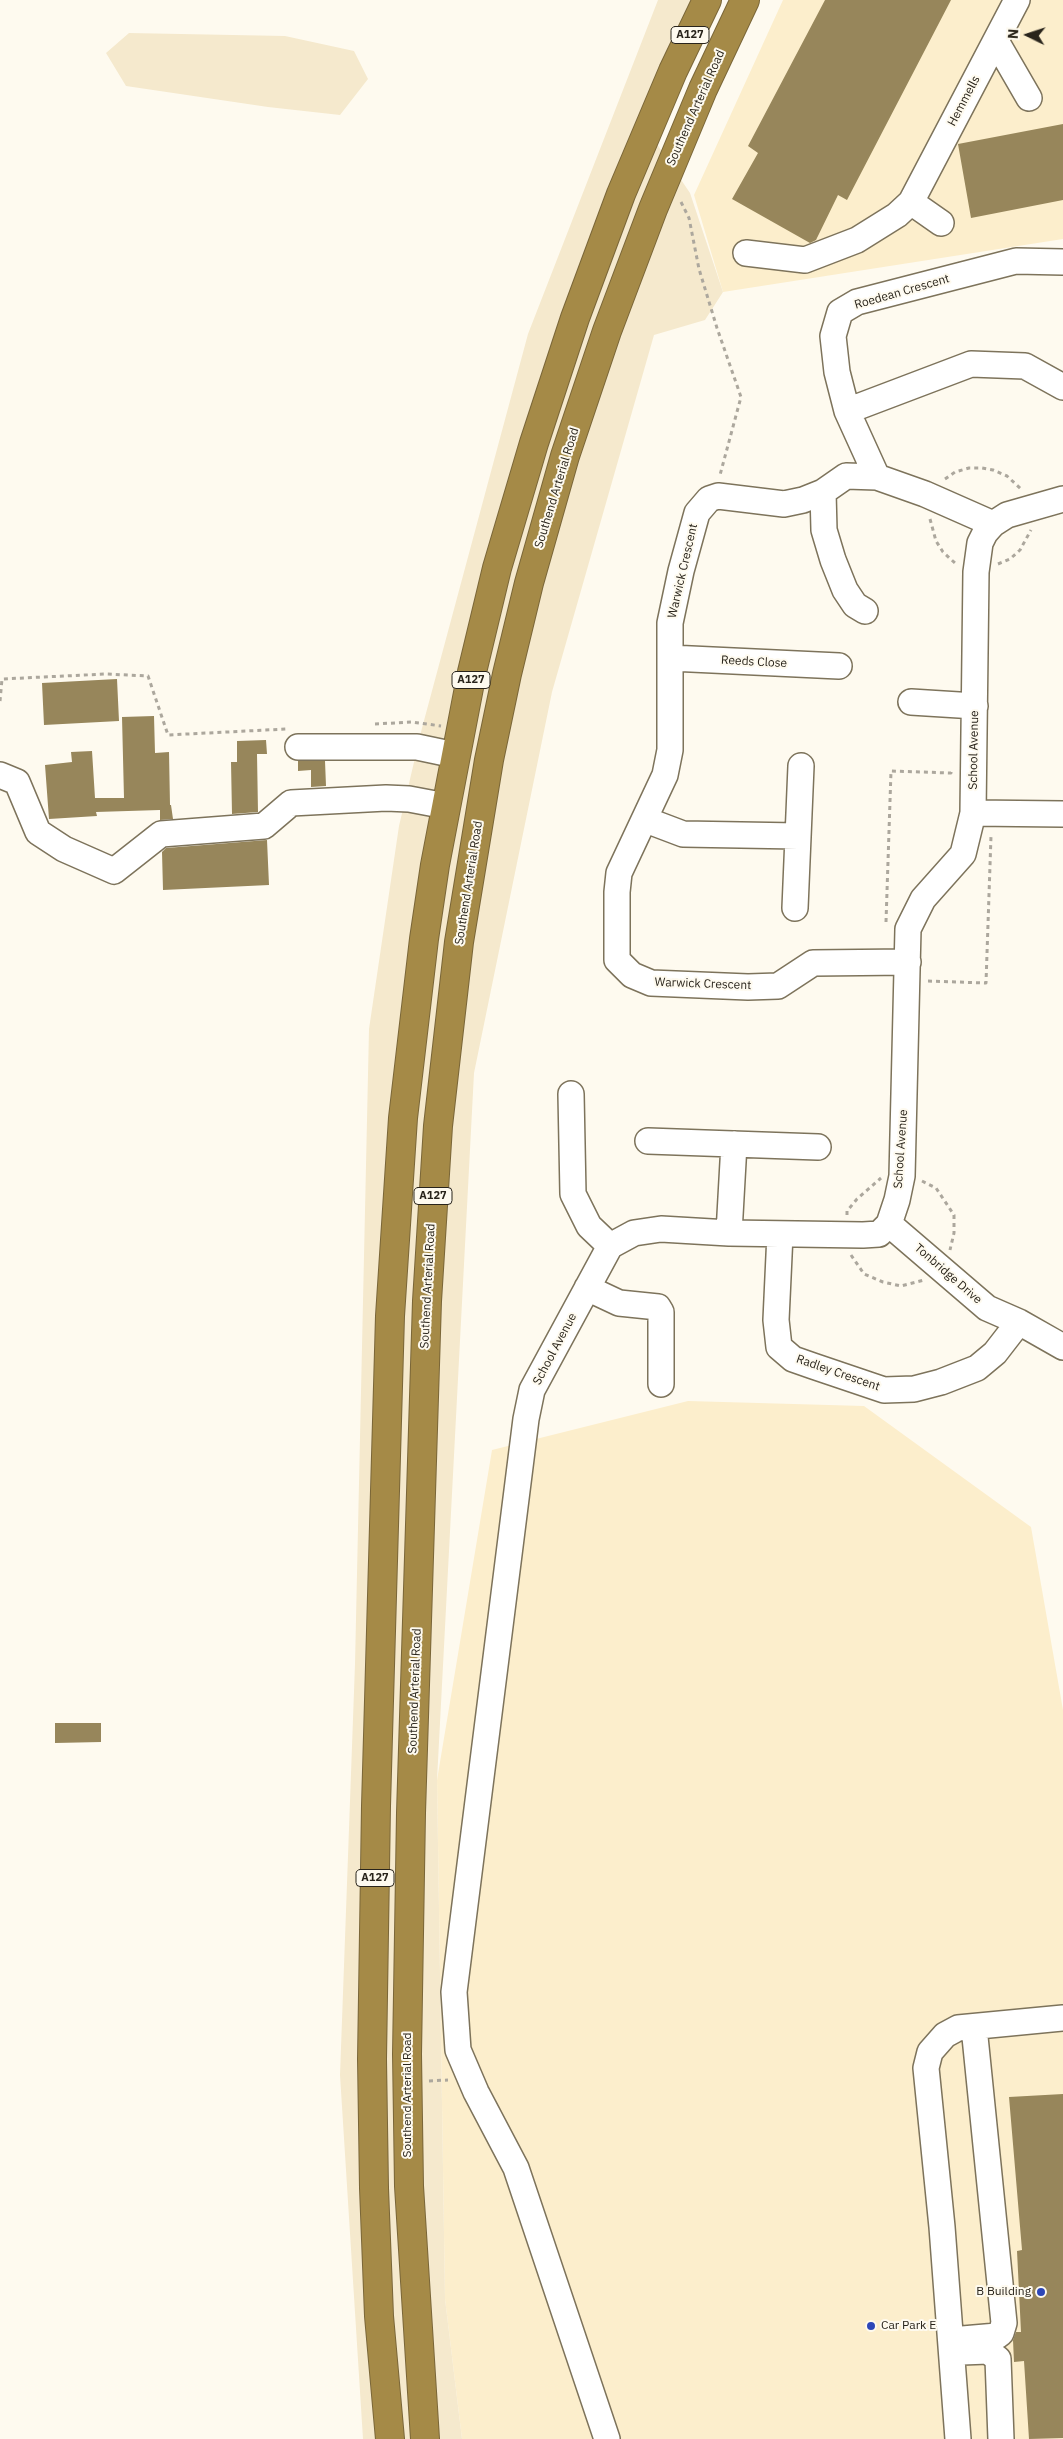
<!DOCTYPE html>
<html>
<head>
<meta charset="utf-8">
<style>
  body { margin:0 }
  #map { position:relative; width:1063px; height:2439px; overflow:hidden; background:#fefaef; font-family:"IBM Plex Sans",sans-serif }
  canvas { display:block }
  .north { position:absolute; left:1003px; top:10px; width:50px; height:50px; -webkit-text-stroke:4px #fefaef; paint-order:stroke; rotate:274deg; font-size:14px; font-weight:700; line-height:20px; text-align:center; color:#29241b }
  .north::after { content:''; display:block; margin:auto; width:18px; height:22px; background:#29241b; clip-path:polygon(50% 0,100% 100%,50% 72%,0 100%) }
</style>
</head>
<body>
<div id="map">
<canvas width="1063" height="2439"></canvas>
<div class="north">N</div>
</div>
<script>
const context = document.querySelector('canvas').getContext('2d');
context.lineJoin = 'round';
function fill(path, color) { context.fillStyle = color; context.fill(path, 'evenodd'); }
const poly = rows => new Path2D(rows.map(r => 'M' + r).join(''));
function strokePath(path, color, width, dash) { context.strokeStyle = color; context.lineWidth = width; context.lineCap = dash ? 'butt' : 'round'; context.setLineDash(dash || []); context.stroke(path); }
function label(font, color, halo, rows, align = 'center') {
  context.font = font + ' "IBM Plex Sans",sans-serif'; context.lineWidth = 4; context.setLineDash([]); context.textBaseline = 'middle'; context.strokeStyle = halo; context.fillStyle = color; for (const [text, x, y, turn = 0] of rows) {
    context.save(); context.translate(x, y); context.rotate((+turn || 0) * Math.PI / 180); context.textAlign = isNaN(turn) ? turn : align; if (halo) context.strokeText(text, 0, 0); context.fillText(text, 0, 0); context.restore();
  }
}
const built = poly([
  [783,0,1063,0,1063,239,723,292,694,195],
  [688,1401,864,1406,1031,1527,1063,1710,1063,2439,462,2439,445,2299,437,1780,492,1450]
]);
const green = poly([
  [658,0,696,0,640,119,690,193,723,292,705,320,654,335,552,692,474,1073,437,1780,445,2299,462,2439,363,2439,340,2075,355,1664,369,1029,399,826,422,728,528,334],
  [129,33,285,36,354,51,368,79,340,115,268,107,126,86,106,53]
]);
const building = poly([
  [825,0,951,0,847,200,838,195,816,240,810,243,732,199,758,153,748,146],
  [1063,124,1063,200,971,218,958,144],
  [117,679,119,721,44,725,42,683],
  [154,716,155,753,169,752,170,805,171,805,173,819,160,820,160,810,96,812,97,816,49,819,45,765,72,762,71,752,92,751,95,798,124,798,122,717],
  [266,740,267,754,257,754,258,812,232,814,231,762,237,762,237,741],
  [298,761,325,761,326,786,311,787,311,770,298,771],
  [267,840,269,885,163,890,162,852,166,848],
  [55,1723,101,1723,101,1742,55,1743],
  [1063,2094,1063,2438,1029,2439,1024,2361,1014,2362,1013,2340,1016,2332,1021,2332,1017,2251,1022,2250,1009,2097]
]);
const path = poly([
  [681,202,689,218,699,269,717,328,741,397,720,475],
  [945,479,955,472,969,468,982,468,993,470,1007,476,1022,490],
  [930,519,936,541,943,552,956,564],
  [998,564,1010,559,1020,550,1031,530],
  [0,701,2,679,106,674,148,676,168,735,286,729],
  [375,724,412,722,441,726],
  [886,922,891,771,951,773,951,770],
  [928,981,986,983,991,836],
  [922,1181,936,1188,954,1215,954,1233,950,1250],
  [847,1215,847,1211,857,1199,881,1178],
  [851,1255,864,1274,883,1282,901,1286,924,1280],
  [429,2081,448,2080]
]);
const minor = poly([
  [996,41,1029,98],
  [911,202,941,223],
  [746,253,805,260,857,240,897,215,911,202,1017,0],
  [847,411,971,364,1025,366,1063,387],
  [877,477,846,476,823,492,803,500,784,504,718,496,709,499,697,513,681,571,670,623,670,750,665,775,619,873,617,892,617,960,632,975,651,983,748,987,778,986,813,963,908,962],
  [823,492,824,530,833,560,845,590,855,605,865,611],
  [993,524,925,494,877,477,847,411,837,372,833,336,840,312,857,302,1016,261,1063,262],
  [670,658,839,666],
  [911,702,975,706],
  [298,747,417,747,455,755],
  [0,775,17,782,38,832,64,849,114,871,161,834,264,826,291,803,386,798,409,799,446,806],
  [973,813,1063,814],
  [646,820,683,834,798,836],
  [795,908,801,766],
  [571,1094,573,1194,589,1226,610,1246],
  [648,1141,818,1147],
  [889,1224,987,1308,1019,1322,1063,1347],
  [729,1233,734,1144],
  [780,1234,776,1320,779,1347,793,1359,813,1366,884,1390,914,1389,941,1382,977,1368,995,1353,1019,1322],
  [587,1288,619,1303,658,1307,661,1312,661,1384],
  [951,2340,997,2336,1001,2333,1004,2323,974,2027],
  [962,2352,988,2351,998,2359,1001,2439],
  [607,2439,516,2168,476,2092,458,2050,454,1992,526,1419,532,1390,610,1246,634,1233,661,1229,729,1233,863,1235,879,1234,889,1224,897,1200,902,1176,908,929,923,899,963,854,973,813,976,572,980,543,985,533,993,524,1007,515,1063,499],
  [958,2439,942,2227,926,2068,930,2052,945,2035,958,2028,1063,2018]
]);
const highway = poly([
  [390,2439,379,2316,374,2188,372,2059,376,1806,390,1316,403,1118,424,939,435,865,472,672,497,568,534,443,575,318,621,194,673,71,707,0],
  [425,2439,409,2186,407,2054,411,1813,427,1301,438,1126,459,942,489,760,507,674,529,583,565,456,607,331,653,209,703,89,745,0]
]);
const markers = [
  [1041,2292,5,"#2d47b8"],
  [871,2326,5,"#2d47b8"]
];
const shields = [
  [690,35,38],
  [471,680,38],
  [433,1196,38],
  [375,1878,38]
];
const shieldNames = [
  ["A127",690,35],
  ["A127",471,680],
  ["A127",433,1196],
  ["A127",375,1878]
];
const streetNames = [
  ["Hemmells",964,101,-62],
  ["Southend Arterial Road",696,108,-66],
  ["Roedean Crescent",902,292,-16],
  ["Southend Arterial Road",557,488,-73],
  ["Warwick Crescent",683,571,-77],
  ["Reeds Close",754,662,3],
  ["School Avenue",974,750,-89],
  ["Southend Arterial Road",469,883,-81],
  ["Warwick Crescent",703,984,2],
  ["School Avenue",901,1149,-86],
  ["Tonbridge Drive",948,1274,41],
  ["Southend Arterial Road",428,1286,-87],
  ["School Avenue",555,1349,-62],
  ["Radley Crescent",838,1373,19],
  ["Southend Arterial Road",415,1691,-88],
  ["Southend Arterial Road",408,2095,-90]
];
const poiNames = [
  ["B Building",1031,2292],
  ["Car Park E",881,2326,"left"]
];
fill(built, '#fceecc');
fill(green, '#f5e9cd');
fill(building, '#97865b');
strokePath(minor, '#7d735b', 28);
strokePath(highway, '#7a6638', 30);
strokePath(path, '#aca79d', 3, [4, 4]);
strokePath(minor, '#fff', 25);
strokePath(highway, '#a58a47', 28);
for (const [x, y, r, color] of markers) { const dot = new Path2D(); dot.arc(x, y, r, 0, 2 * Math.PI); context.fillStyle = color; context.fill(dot); strokePath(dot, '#fefaef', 2); }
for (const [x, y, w] of shields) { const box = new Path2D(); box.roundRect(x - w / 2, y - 8.5, w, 17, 4); context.fillStyle = '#fefaef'; context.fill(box); strokePath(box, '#29241b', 1); }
label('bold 11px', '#29241b', null, shieldNames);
label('12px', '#29241b', '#fefaef', streetNames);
label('12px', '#29241b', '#fefaef', poiNames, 'right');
</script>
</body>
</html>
